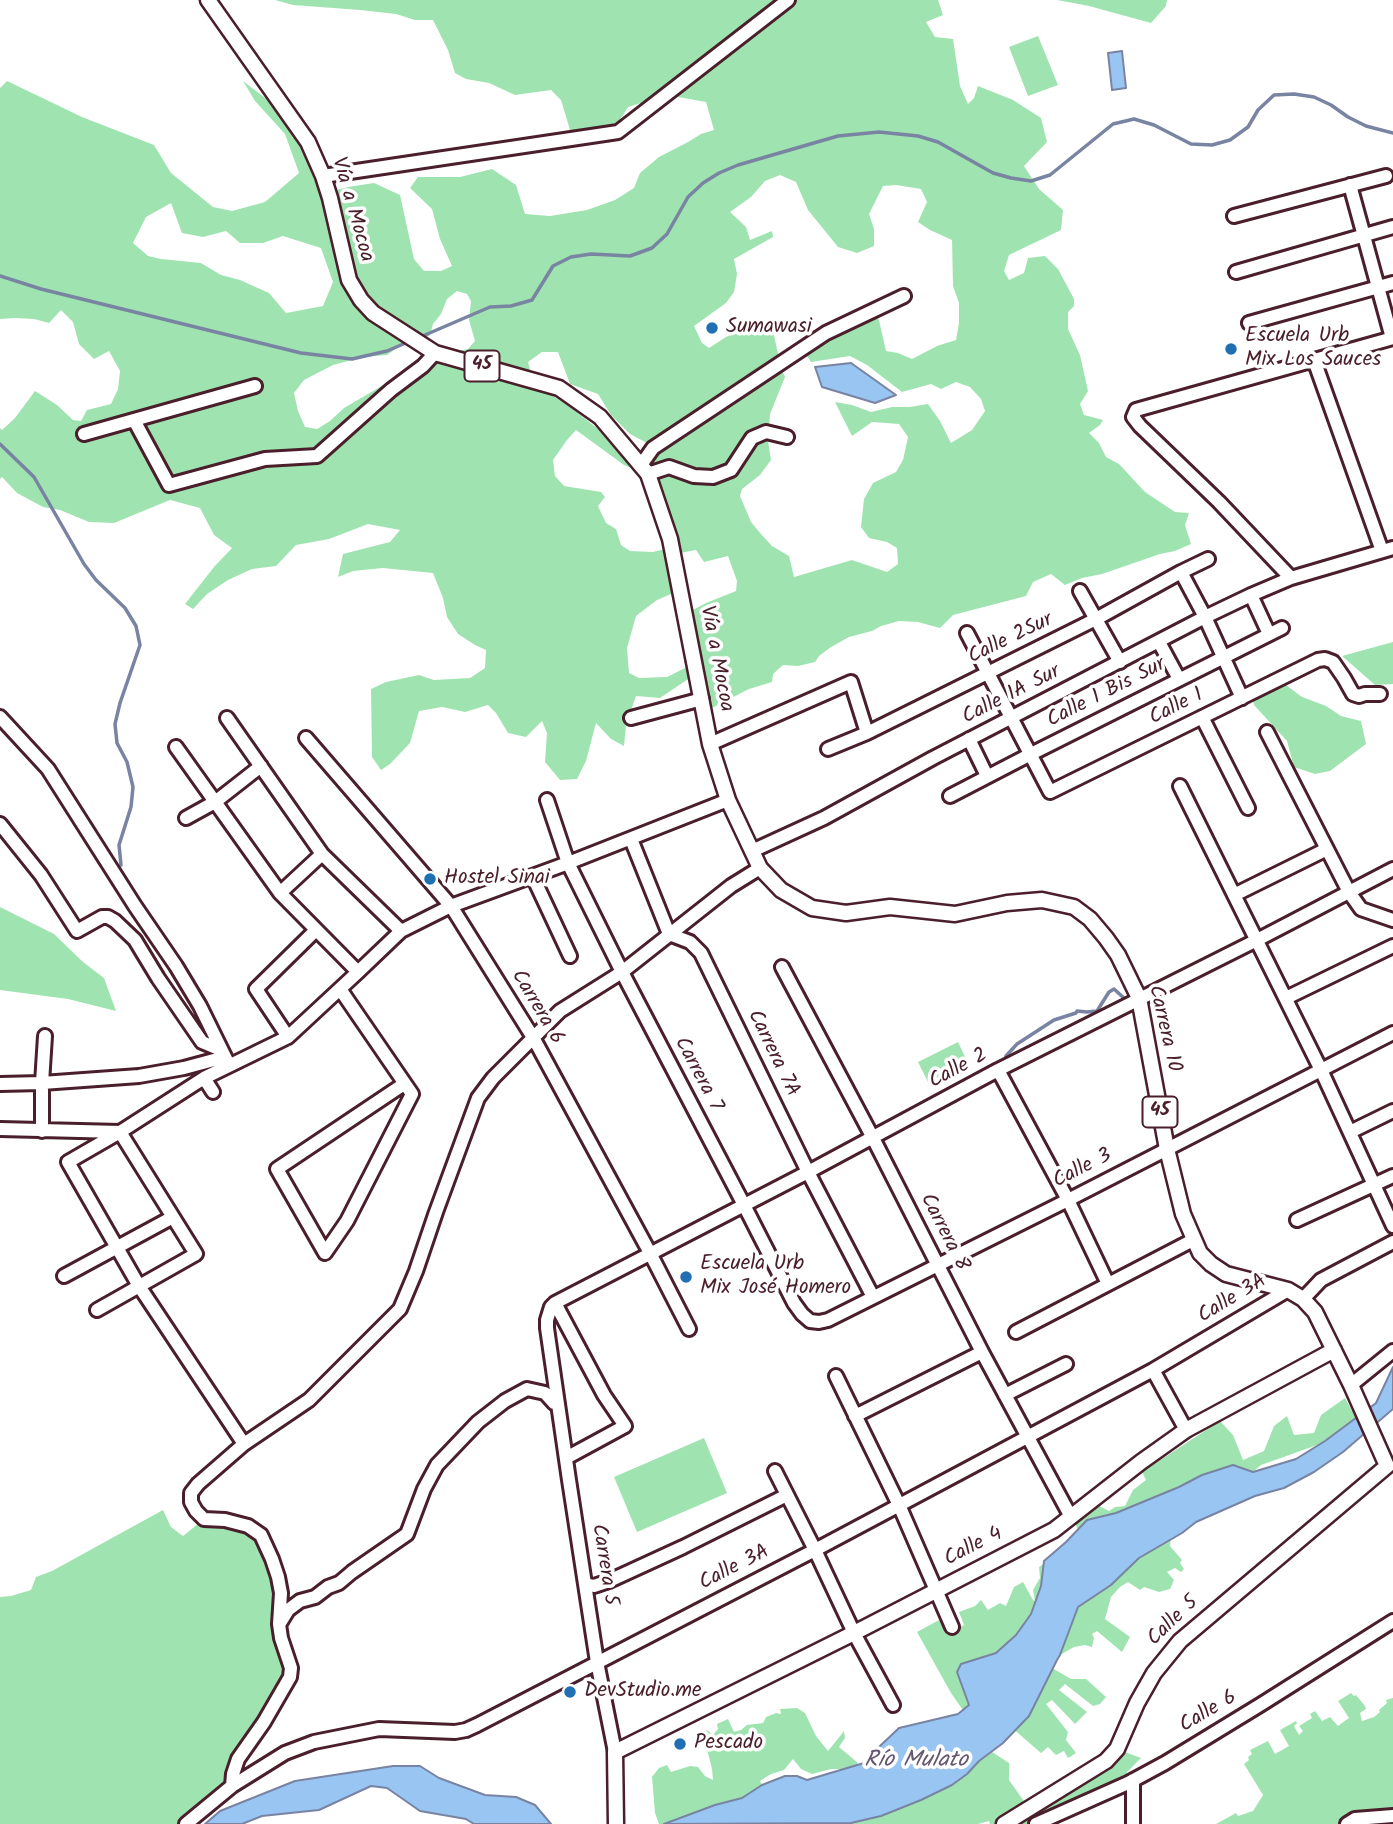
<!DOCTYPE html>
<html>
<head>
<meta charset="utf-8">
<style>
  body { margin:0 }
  canvas { display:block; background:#fff }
</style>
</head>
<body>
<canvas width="1393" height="1824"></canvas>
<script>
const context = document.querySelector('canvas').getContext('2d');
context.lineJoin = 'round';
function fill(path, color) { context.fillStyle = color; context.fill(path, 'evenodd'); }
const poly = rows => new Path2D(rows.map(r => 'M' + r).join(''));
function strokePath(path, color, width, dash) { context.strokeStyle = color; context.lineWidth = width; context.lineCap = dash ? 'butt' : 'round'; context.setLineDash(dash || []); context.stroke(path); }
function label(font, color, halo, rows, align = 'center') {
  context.font = font + ' Kalam,sans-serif'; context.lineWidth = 7; context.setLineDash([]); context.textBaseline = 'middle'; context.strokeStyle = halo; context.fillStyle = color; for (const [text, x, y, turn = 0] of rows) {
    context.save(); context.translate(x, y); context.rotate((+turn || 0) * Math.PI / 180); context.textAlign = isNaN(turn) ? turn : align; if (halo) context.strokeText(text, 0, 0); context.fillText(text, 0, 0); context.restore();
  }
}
const green = poly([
  [275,0,938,0,943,15,926,22,935,37,953,39,960,86,968,104,974,98,978,86,1013,100,1041,118,1047,142,1024,166,1039,189,1063,210,1061,230,1009,255,1004,271,1009,280,1024,273,1028,258,1045,256,1058,269,1074,299,1074,306,1068,312,1068,329,1080,355,1088,391,1080,404,1084,415,1103,420,1100,425,1089,433,1099,443,1106,457,1119,464,1145,492,1175,512,1189,513,1185,525,1191,544,1175,551,1160,554,1102,574,1082,578,1065,585,1051,574,1033,582,1026,596,953,615,940,628,918,622,899,621,881,626,872,631,849,637,831,647,819,656,815,662,798,666,783,665,773,674,772,682,749,689,710,709,703,694,703,669,660,698,636,696,626,725,624,746,611,739,596,723,586,761,577,779,560,780,545,762,547,733,542,721,526,737,508,733,496,713,488,705,465,712,442,707,419,711,410,743,390,764,381,770,372,757,371,689,386,682,419,675,434,680,470,678,485,668,486,650,475,645,458,634,447,617,443,598,433,573,383,568,353,571,338,577,343,554,390,542,400,530,368,524,329,539,296,545,276,566,252,569,228,580,207,594,193,609,185,604,214,567,232,548,214,535,200,508,170,500,114,523,89,522,60,510,43,507,17,493,2,477,0,479,0,428,2,430,15,418,35,391,57,405,73,420,81,421,87,410,111,404,118,389,120,371,109,351,94,359,79,344,73,322,61,310,49,323,34,319,15,318,0,319,0,88,7,81,82,117,154,145,171,173,213,207,232,211,265,202,299,173,285,134,255,101,243,81,277,107,312,160,322,194,348,187,374,183,400,195,414,259,424,271,441,271,452,266,440,239,432,209,410,188,418,177,460,177,492,169,516,185,525,214,550,216,587,210,615,200,634,188,640,173,659,157,688,142,701,134,714,130,706,102,667,95,628,107,618,123,598,133,581,133,570,130,561,100,551,90,515,95,489,83,466,79,455,73,448,50,433,20,415,20,396,14,360,10,293,5],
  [780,175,796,182,808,210,838,247,857,253,874,246,874,229,869,214,883,186,896,185,921,189,927,202,918,222,930,230,952,240,953,286,959,303,959,323,956,340,937,346,912,359,898,353,886,351,879,320,875,315,853,329,804,351,811,362,850,356,867,365,902,392,931,384,941,389,956,382,970,387,981,399,985,411,972,430,951,443,940,421,928,404,910,407,892,407,871,412,852,405,835,402,852,436,872,422,899,424,908,437,903,460,896,472,873,483,864,499,861,527,869,538,887,542,897,548,898,564,887,572,852,560,794,577,789,556,772,546,761,534,751,522,740,496,742,489,760,475,771,460,768,441,770,414,785,377,781,368,771,321,756,322,726,337,709,348,702,343,694,326,726,303,734,292,737,274,734,259,773,237,772,231,750,240,746,227,730,212,751,197,765,181],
  [171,203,182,233,203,237,226,231,240,243,263,243,283,236,321,248,333,282,323,306,286,313,269,293,240,280,221,275,201,263,161,259,148,256,133,243,146,217],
  [457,291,467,294,471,301,469,320,475,341,468,349,453,352,435,360,409,379,397,377,344,408,330,421,317,429,305,427,298,411,294,393,304,380,333,365,363,357,387,355,404,343,427,337,430,335,433,324,441,314,447,299],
  [542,352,558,352,570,384,598,394,611,415,630,434,647,443,657,452,651,465,653,486,666,501,677,546,653,552,630,551,621,545,616,529,606,523,598,506,605,497,601,492,564,486,555,476,553,460,567,440,576,430,624,465,636,470,612,440,569,406,534,384,528,362],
  [696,550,704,562,728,556,737,581,736,591,706,603,689,612,697,654,685,668,667,677,639,678,629,673,627,648,636,616,657,600,671,594,671,578,666,563,680,553],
  [1057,0,1167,0,1166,6,1151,23,1089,6],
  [1038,36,1058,85,1028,96,1009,47],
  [1393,642,1393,684,1375,685,1342,656],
  [1282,682,1302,697,1326,706,1341,716,1361,721,1366,744,1330,771,1315,774,1294,767,1287,741,1254,705,1252,695],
  [0,907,54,934,83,962,104,978,116,1011,68,999,0,990],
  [958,1042,969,1065,929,1084,918,1062],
  [1345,1398,1362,1429,1261,1465,1227,1494,1136,1527,965,1713,951,1693,917,1632,939,1620,945,1630,955,1630,964,1625,959,1612,975,1606,981,1600,988,1610,1000,1603,1006,1606,1014,1587,1023,1582,1033,1600,1035,1601,1033,1590,1040,1578,1039,1567,1082,1538,1074,1521,1095,1504,1109,1511,1115,1507,1125,1506,1133,1490,1146,1480,1142,1472,1220,1421,1233,1435,1243,1460,1264,1451,1274,1426,1287,1416,1294,1435,1314,1433,1321,1415],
  [704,1438,727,1493,637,1532,614,1477],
  [163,1510,171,1527,183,1536,204,1519,248,1526,272,1559,291,1668,238,1759,232,1786,186,1824,0,1824,0,1597,11,1596,31,1590,36,1577,52,1571],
  [1171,1537,1170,1546,1182,1560,1180,1563,1184,1569,1181,1572,1175,1568,1167,1572,1174,1580,1170,1589,1159,1592,1144,1587,1140,1590,1128,1582,1120,1587,1111,1597,1105,1619,1130,1637,1122,1652,1097,1631,1092,1634,1094,1638,1092,1647,1085,1645,1074,1647,1060,1655,1054,1647,1083,1568],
  [1047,1665,1071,1679,1086,1679,1106,1697,1100,1704,1093,1706,1065,1684,1059,1690,1087,1712,1075,1724,1052,1700,1046,1704,1068,1732,1066,1740,1076,1753,1068,1758,1064,1751,1056,1755,1048,1747,1041,1753,1004,1721],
  [1351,1693,1354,1696,1356,1695,1365,1706,1366,1709,1360,1713,1362,1721,1374,1717,1380,1712,1379,1710,1387,1703,1386,1700,1393,1698,1393,1824,1216,1824,1236,1813,1238,1816,1253,1811,1263,1795,1244,1764,1249,1760,1248,1757,1252,1754,1250,1750,1268,1741,1275,1754,1289,1746,1280,1730,1296,1721,1297,1723,1294,1726,1299,1735,1303,1731,1299,1726,1312,1718,1310,1714,1315,1711,1322,1721,1330,1717,1338,1726,1349,1718,1338,1701],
  [797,1708,805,1713,816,1736,828,1751,844,1731,845,1738,839,1747,858,1763,853,1769,831,1769,812,1774,801,1769,793,1759,784,1770,771,1774,760,1781,766,1792,717,1824,659,1824,655,1813,652,1777,659,1768,667,1765,671,1772,690,1766,698,1767,705,1776,713,1780,712,1769,703,1733,707,1730,713,1735,718,1729,717,1724,728,1719,734,1732,741,1730,747,1725,763,1723,766,1717,776,1713,781,1714,780,1709],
  [1117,1749,1141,1758,1127,1772,1128,1783,1036,1824,1005,1824],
  [992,1752,1009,1763,1009,1780,1026,1804,996,1824,990,1824,989,1821,978,1824,843,1824,872,1819,939,1792,967,1774,979,1761]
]);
const water = poly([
  [1122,51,1126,88,1112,90,1108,53,1122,51],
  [851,363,896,395,875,403,822,387,815,367,851,363],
  [1393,1367,1393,1409,1343,1452,1314,1472,1284,1488,1255,1496,1196,1522,1182,1533,1139,1558,1111,1585,1078,1607,1060,1655,1057,1660,1029,1716,1003,1743,979,1761,967,1774,952,1785,921,1800,881,1816,851,1823,664,1824,715,1805,742,1798,762,1785,785,1776,797,1776,807,1780,864,1763,880,1746,899,1728,958,1714,969,1705,957,1672,961,1664,996,1653,1016,1635,1031,1614,1041,1586,1044,1561,1066,1542,1087,1520,1116,1513,1179,1487,1202,1475,1233,1465,1253,1472,1296,1459,1325,1441,1376,1403,1393,1367],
  [393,1766,420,1766,439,1778,485,1795,516,1797,535,1805,551,1824,474,1824,466,1819,420,1811,387,1788,371,1786,319,1810,262,1816,242,1824,205,1824,220,1811,295,1781,393,1766]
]);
const stream = poly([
  [0,276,41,289,301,353,352,359,387,351,408,342],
  [418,338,490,307,511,306,532,300,553,266,571,257,591,254,630,256,652,248,667,234,688,197,703,183,719,173,738,165,838,136,879,132,918,136,938,142,993,173,1011,178,1031,181,1050,175,1113,124,1134,119,1154,125,1191,144,1212,145,1230,140,1248,127,1258,110,1274,95,1294,94,1314,97,1331,105,1348,117,1366,126,1393,133],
  [0,444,34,477,84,564,96,580,125,608,136,626,140,645,120,703,115,724,117,743,127,762,133,787,131,807,119,845,121,865],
  [1005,1062,1006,1056,1017,1044,1054,1020,1076,1013,1077,1011,1087,1012,1097,1011,1109,992,1114,989,1125,999]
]);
const minor = poly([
  [323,176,618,132,788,0],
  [1350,185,1392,338],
  [1234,216,1386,176],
  [1236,272,1393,227],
  [1249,323,1393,283],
  [1314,360,1382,551],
  [134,420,169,485,265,459,317,456,391,390,423,366,435,353],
  [84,434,255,386],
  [641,465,653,448,826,333,904,296],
  [648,474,669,467,694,476,713,477,731,470,752,438,766,432,787,437],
  [1181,572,1205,617,1242,698],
  [1291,578,1219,502,1140,426,1133,417,1136,410,1393,338],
  [1080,591,1120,662],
  [1251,595,1269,634],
  [967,633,1050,792,1318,660,1325,659,1333,662,1344,678,1353,694,1359,696,1365,694,1380,694],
  [1159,642,1179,679],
  [0,717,48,769,135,906,176,966,200,1006,229,1065],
  [1202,717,1248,808],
  [227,718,322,854,401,931],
  [631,718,702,699],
  [1267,732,1349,892,1361,909,1393,920],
  [306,738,451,906,534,1039,650,1253,689,1329],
  [969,739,987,776],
  [710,744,851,682,867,733],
  [176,747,280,893,358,972],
  [828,749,867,733,1096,619,1181,572,1208,559],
  [1180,786,1321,1070,1393,1226],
  [950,796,1031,754,1282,628],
  [547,800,568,863,622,972,744,1205,794,1303,802,1314,810,1321,819,1322,828,1320,1068,1200,1393,1033],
  [186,818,215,802,261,766],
  [0,824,41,875,77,931,102,917,108,917,115,921,135,940,158,978,202,1042,221,1050],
  [631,839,669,934,690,942,701,953,808,1172,873,1297],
  [752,851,824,818,933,758,1205,617,1251,595,1291,578,1393,548],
  [533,877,570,956],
  [280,893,322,854],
  [1234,895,1327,849],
  [782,967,873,1138,982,1352,1071,1517],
  [340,989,412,1094,347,1221,325,1253,277,1169,404,1084],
  [1286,998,1393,946],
  [288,1037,256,989,316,930],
  [998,1070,1068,1200,1108,1284],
  [204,1078,213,1092],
  [0,1084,42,1083,139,1076,184,1068,225,1057],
  [0,1129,120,1132,196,1254,97,1310],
  [42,1131,42,1083,45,1036],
  [1350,1132,1393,1111],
  [1297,1220,1393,1176],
  [64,1276,173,1217],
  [1303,1299,1321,1280,1393,1242],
  [555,1303,604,1395,625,1426,566,1458],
  [1016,1332,1193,1240],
  [1153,1370,1186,1430],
  [836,1376,899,1505,952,1627],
  [1351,1385,1393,1351],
  [1005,1395,1066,1364],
  [855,1416,982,1352],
  [244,1444,139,1286,68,1162,120,1132,204,1078,288,1037,358,972,401,931,451,906,568,863,728,800],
  [775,1471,815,1550,854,1633,893,1705],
  [585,1584,594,1586,609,1581,683,1547,787,1495],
  [280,1623,288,1610,300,1601,315,1597,328,1587,339,1583,352,1572,407,1534,424,1489,437,1465,478,1422,505,1401,527,1389,545,1393,554,1403,558,1404],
  [615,1752,597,1662,569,1480,547,1328,547,1320,551,1307,555,1303,808,1172,998,1070,1257,940,1393,869],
  [1133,1780,1133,1824],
  [232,1786,233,1774,238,1759,264,1722,290,1677,291,1668,281,1638,279,1624,281,1593,278,1577,272,1559,261,1535,248,1526,225,1520,204,1519,196,1511,191,1502,191,1493,198,1484,244,1444,309,1400,400,1309,416,1271,436,1212,478,1098,493,1078,560,1011,622,972,731,886,760,868],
  [186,1824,232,1786,285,1753,314,1742,379,1729,455,1732,466,1730,477,1725,815,1550,1153,1370,1288,1290],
  [1036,1824,1128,1783,1165,1763,1260,1705,1393,1621],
  [1347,1824,1355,1819,1393,1816]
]);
const major = poly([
  [208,0,308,142,323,176,330,198,349,280,361,300,373,313,435,353,559,388,600,417,648,474,670,539,710,744,728,800,760,868,781,890,812,908,846,913,890,907,955,914,1007,903,1042,900,1074,907,1090,919,1106,938,1118,955,1139,998,1167,1149,1183,1214,1200,1253,1211,1264,1226,1274,1288,1290,1303,1299,1315,1312,1351,1385,1387,1466,1180,1641,1154,1673,1137,1703,1117,1749,1106,1761,1004,1824],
  [616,1824,615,1752,854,1633,1054,1530,1141,1462,1186,1430,1334,1350]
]);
const markers = [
  [712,328,7,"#1f6fb2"],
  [1231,349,7,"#1f6fb2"],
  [430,879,7,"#1f6fb2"],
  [686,1277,7,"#1f6fb2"],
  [570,1692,7,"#1f6fb2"],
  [680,1744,7,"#1f6fb2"]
];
const shields = [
  [482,366,35],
  [1160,1112,35]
];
const shieldNames = [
  ["45",482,366],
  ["45",1160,1112]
];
const streetNames = [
  ["Vía a Mocoa",351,210,74],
  ["Calle 2Sur",1011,640,-26],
  ["Vía a Mocoa",715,659,79],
  ["Calle 1 Bis Sur",1107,694,-27],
  ["Calle 1A Sur",1012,696,-27],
  ["Calle 1",1177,708,-27],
  ["Carrera 6",536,1008,59],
  ["Carrera 10",1163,1029,77],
  ["Carrera 7A",772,1054,64],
  ["Calle 2",959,1070,-28],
  ["Carrera 7",697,1075,62],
  ["Calle 3",1083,1170,-27],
  ["Carrera 8",943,1233,63],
  ["Calle 3A",1233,1300,-31],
  ["Calle 4",974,1548,-27],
  ["Carrera 5",603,1565,81],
  ["Calle 3A",735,1569,-27],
  ["Calle 5",1174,1622,-44],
  ["Calle 6",1209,1713,-31]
];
const poiNames = [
  ["Sumawasi",726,328],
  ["Escuela Urb",1245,337],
  ["Mix Los Sauces",1245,361],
  ["Hostel Sinai",444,879],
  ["Escuela Urb",700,1265],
  ["Mix José Homero",700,1289],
  ["DevStudio.me",584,1692],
  ["Pescado",694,1744]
];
const waterNames = [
  ["Río Mulato",916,1762]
];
fill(green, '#9fe4b0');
fill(water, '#98c5f2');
strokePath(water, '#7983a2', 2);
strokePath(stream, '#7983a2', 3.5);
strokePath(minor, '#4a1f2b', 18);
strokePath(major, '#4a1f2b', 19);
strokePath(minor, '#fff', 12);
strokePath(major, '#fff', 14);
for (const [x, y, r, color] of markers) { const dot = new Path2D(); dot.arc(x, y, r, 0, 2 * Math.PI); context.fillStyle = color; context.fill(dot); strokePath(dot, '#fff', 2.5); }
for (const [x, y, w] of shields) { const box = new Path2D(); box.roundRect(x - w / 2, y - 15.5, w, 31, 5); context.fillStyle = '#fff'; context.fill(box); strokePath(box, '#4a1f2b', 2); }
label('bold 19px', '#4a1f2b', null, shieldNames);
label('21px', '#4a1f2b', '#fff', streetNames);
label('21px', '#4a1f2b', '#fff', poiNames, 'left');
label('italic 23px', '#655971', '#fff', waterNames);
</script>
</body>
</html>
